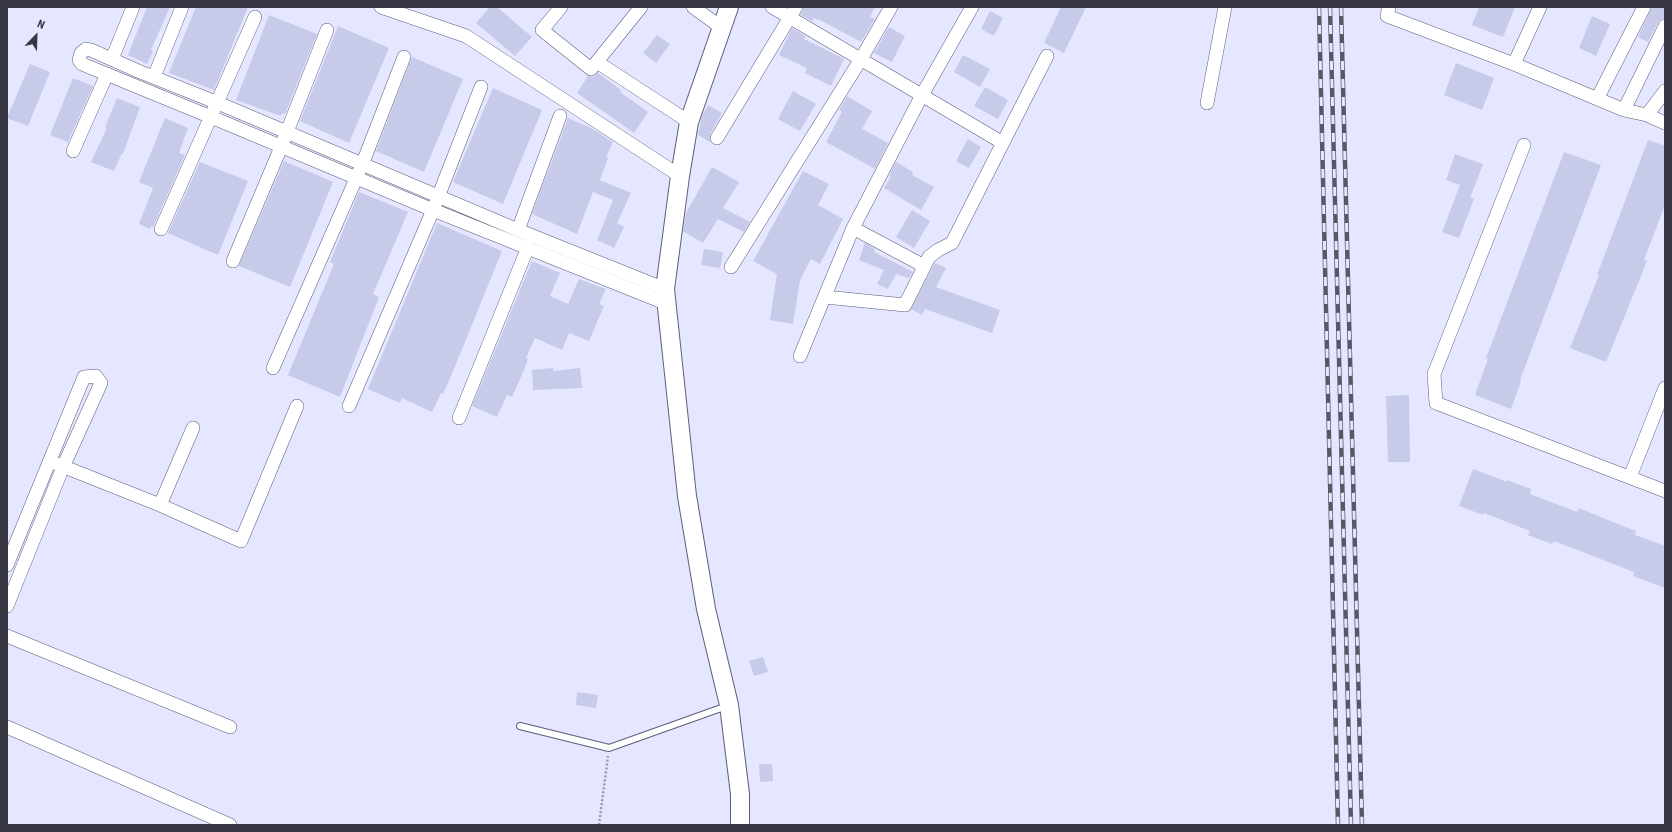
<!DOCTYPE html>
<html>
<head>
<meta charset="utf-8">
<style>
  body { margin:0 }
  #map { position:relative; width:1672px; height:832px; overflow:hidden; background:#e4e7ff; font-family:"Roboto Condensed",sans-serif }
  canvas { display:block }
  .frame { position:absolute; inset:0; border:8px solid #373843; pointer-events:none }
  .north { position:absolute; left:16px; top:16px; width:40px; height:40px; -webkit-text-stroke:3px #e4e7ff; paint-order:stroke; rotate:23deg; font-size:11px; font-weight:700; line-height:16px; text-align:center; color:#373843 }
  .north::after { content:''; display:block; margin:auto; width:14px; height:18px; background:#373843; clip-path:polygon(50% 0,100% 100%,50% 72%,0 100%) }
</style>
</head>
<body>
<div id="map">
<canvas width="1672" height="832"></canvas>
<div class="frame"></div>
<div class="north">N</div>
</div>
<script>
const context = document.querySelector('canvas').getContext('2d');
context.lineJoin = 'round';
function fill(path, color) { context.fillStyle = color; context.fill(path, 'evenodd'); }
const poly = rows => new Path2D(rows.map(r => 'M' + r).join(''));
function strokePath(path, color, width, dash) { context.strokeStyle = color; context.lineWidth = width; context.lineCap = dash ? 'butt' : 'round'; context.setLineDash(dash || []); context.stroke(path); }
const building = poly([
  [147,7,170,7,151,50,153,51,147,64,128,55],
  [196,7,248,7,214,90,169,73],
  [490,7,497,7,532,37,515,56,476,23],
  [804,7,875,7,870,17,875,19,861,42,818,19,818,20,814,18,812,21,801,15],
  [1061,7,1086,7,1064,53,1044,43],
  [1479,7,1515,7,1503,37,1472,25],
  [1652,7,1665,7,1665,18,1658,22,1648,42,1638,37],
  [990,11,1003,18,994,36,981,29],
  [269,15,317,34,285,114,282,113,281,116,236,100],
  [1592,16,1610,24,1596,56,1579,48],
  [338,26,389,48,349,143,300,121],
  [889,27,905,36,892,62,874,53],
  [792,28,805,36,804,39,844,59,831,86,805,73,807,68,779,55],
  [657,35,670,44,656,63,643,53],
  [963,55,990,69,980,87,954,72],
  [412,57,463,79,424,172,376,151],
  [1456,63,1494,78,1482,110,1444,95],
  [30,64,50,72,28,126,7,118],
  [598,73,621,90,620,92,648,112,634,133,577,93,588,76,594,77],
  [73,78,93,86,68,142,50,135],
  [985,87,1008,100,998,119,974,106],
  [493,88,542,110,503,204,453,182],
  [793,91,816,104,800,131,778,119],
  [847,96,872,111,862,129,888,143,875,169,826,142,842,112,839,110],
  [117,98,140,107,123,154,122,153,114,171,91,162,107,128,105,127],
  [708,105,722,113,710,134,710,142,698,135,702,116],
  [165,118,188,128,179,153,185,155,153,227,151,226,150,229,139,224,153,188,139,182],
  [568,118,591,128,613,142,606,157,608,158,600,180,631,193,617,223,624,227,614,248,597,240,613,200,593,192,577,234,532,214],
  [968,139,981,147,969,168,956,161],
  [1648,140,1665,146,1665,205,1644,260,1647,261,1606,362,1570,348,1599,275,1597,275],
  [1564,152,1601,165,1520,380,1521,381,1511,409,1475,395,1488,359,1486,358],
  [1455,154,1483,164,1470,198,1474,199,1459,238,1442,232,1460,185,1446,180],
  [284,161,333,182,290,287,239,266],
  [200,162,248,181,218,255,168,233],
  [896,162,913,172,912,175,934,187,921,210,884,188,891,177,889,176],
  [712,167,739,182,723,208,750,222,744,232,718,219,703,243,683,231,686,213],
  [803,171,829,184,818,205,843,219,820,264,811,259,800,280,793,324,770,320,777,274,753,261],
  [359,192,408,212,373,294,379,297,340,397,288,375,334,264,330,262],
  [912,210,930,221,914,248,896,237],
  [437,223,502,251,451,376,443,394,441,393,432,412,402,398,400,403,368,389],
  [865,243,875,249,874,252,913,272,909,278,896,274,888,289,877,284,884,270,859,260],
  [704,249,723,252,720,268,701,265],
  [532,261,560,273,550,296,568,304,579,279,606,289,599,304,604,306,589,341,569,333,562,350,535,338,526,358,528,359,524,370,512,397,507,395,497,417,472,406],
  [935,263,946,268,936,287,1000,310,992,333,925,309,922,315,911,309],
  [554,368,553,371,580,368,582,388,533,390,532,370],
  [1409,395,1410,462,1388,462,1386,396],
  [1473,469,1507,482,1507,480,1531,489,1530,494,1577,512,1579,508,1603,518,1636,531,1635,535,1665,546,1665,588,1633,576,1634,572,1598,558,1554,541,1552,544,1528,535,1530,531,1484,513,1483,515,1459,506],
  [763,657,768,672,754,676,749,661],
  [577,692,598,695,596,708,576,705],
  [759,764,772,764,773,781,760,782]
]);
const path = poly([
  [599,825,608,756]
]);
const service = poly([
  [520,726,609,748,727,706]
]);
const minor = poly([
  [381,7,466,36,680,176],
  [561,7,542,30,591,69,641,7],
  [693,7,722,28],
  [772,7,1003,143],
  [1389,7,1387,16,1514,64,1624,110,1647,115,1665,123],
  [112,59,133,7],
  [597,62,689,122],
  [1514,64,1540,7],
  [154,77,182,7],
  [1597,99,1644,7],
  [1207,103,1225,7],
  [1624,110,1665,26],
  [1647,115,1665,91],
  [717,138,796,7],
  [1524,145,1434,374,1436,403,1665,491],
  [73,151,107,74],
  [853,228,924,266],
  [161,229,255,17],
  [518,230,560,116],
  [233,261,281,147,327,30],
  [731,267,861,59,891,7],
  [665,289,518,230,218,103,138,71,91,50,86,49,81,53,79,60,82,64,211,117,433,210,665,303],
  [825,297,905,305,929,257,938,250,952,243,1047,56],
  [800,356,853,228,922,95,972,7],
  [273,368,362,165,404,57],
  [349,406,433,210,481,87],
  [459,418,528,247],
  [57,464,160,505,241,541,297,406],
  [1630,477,1665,388],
  [160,505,193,428],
  [7,565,84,377,96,376,101,383,63,467,7,606],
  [7,636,230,727],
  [7,727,230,825]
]);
const secondary = poly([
  [729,7,689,122,680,176,665,289,687,496,706,609,729,705,740,794,740,825]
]);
const rail = poly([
  [1319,7,1338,825],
  [1330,7,1351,825],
  [1341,7,1362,825]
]);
fill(building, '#c7cae8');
strokePath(service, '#5b5e77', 8);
strokePath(minor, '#5b5e77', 14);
strokePath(secondary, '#5b5e77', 20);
strokePath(path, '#9799ab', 2.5, [2, 2]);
strokePath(service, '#fff', 6);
strokePath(minor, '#fff', 13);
strokePath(secondary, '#fff', 18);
strokePath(rail, '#575865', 4.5);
strokePath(rail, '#e4e7ff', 3, [9]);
</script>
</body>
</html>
